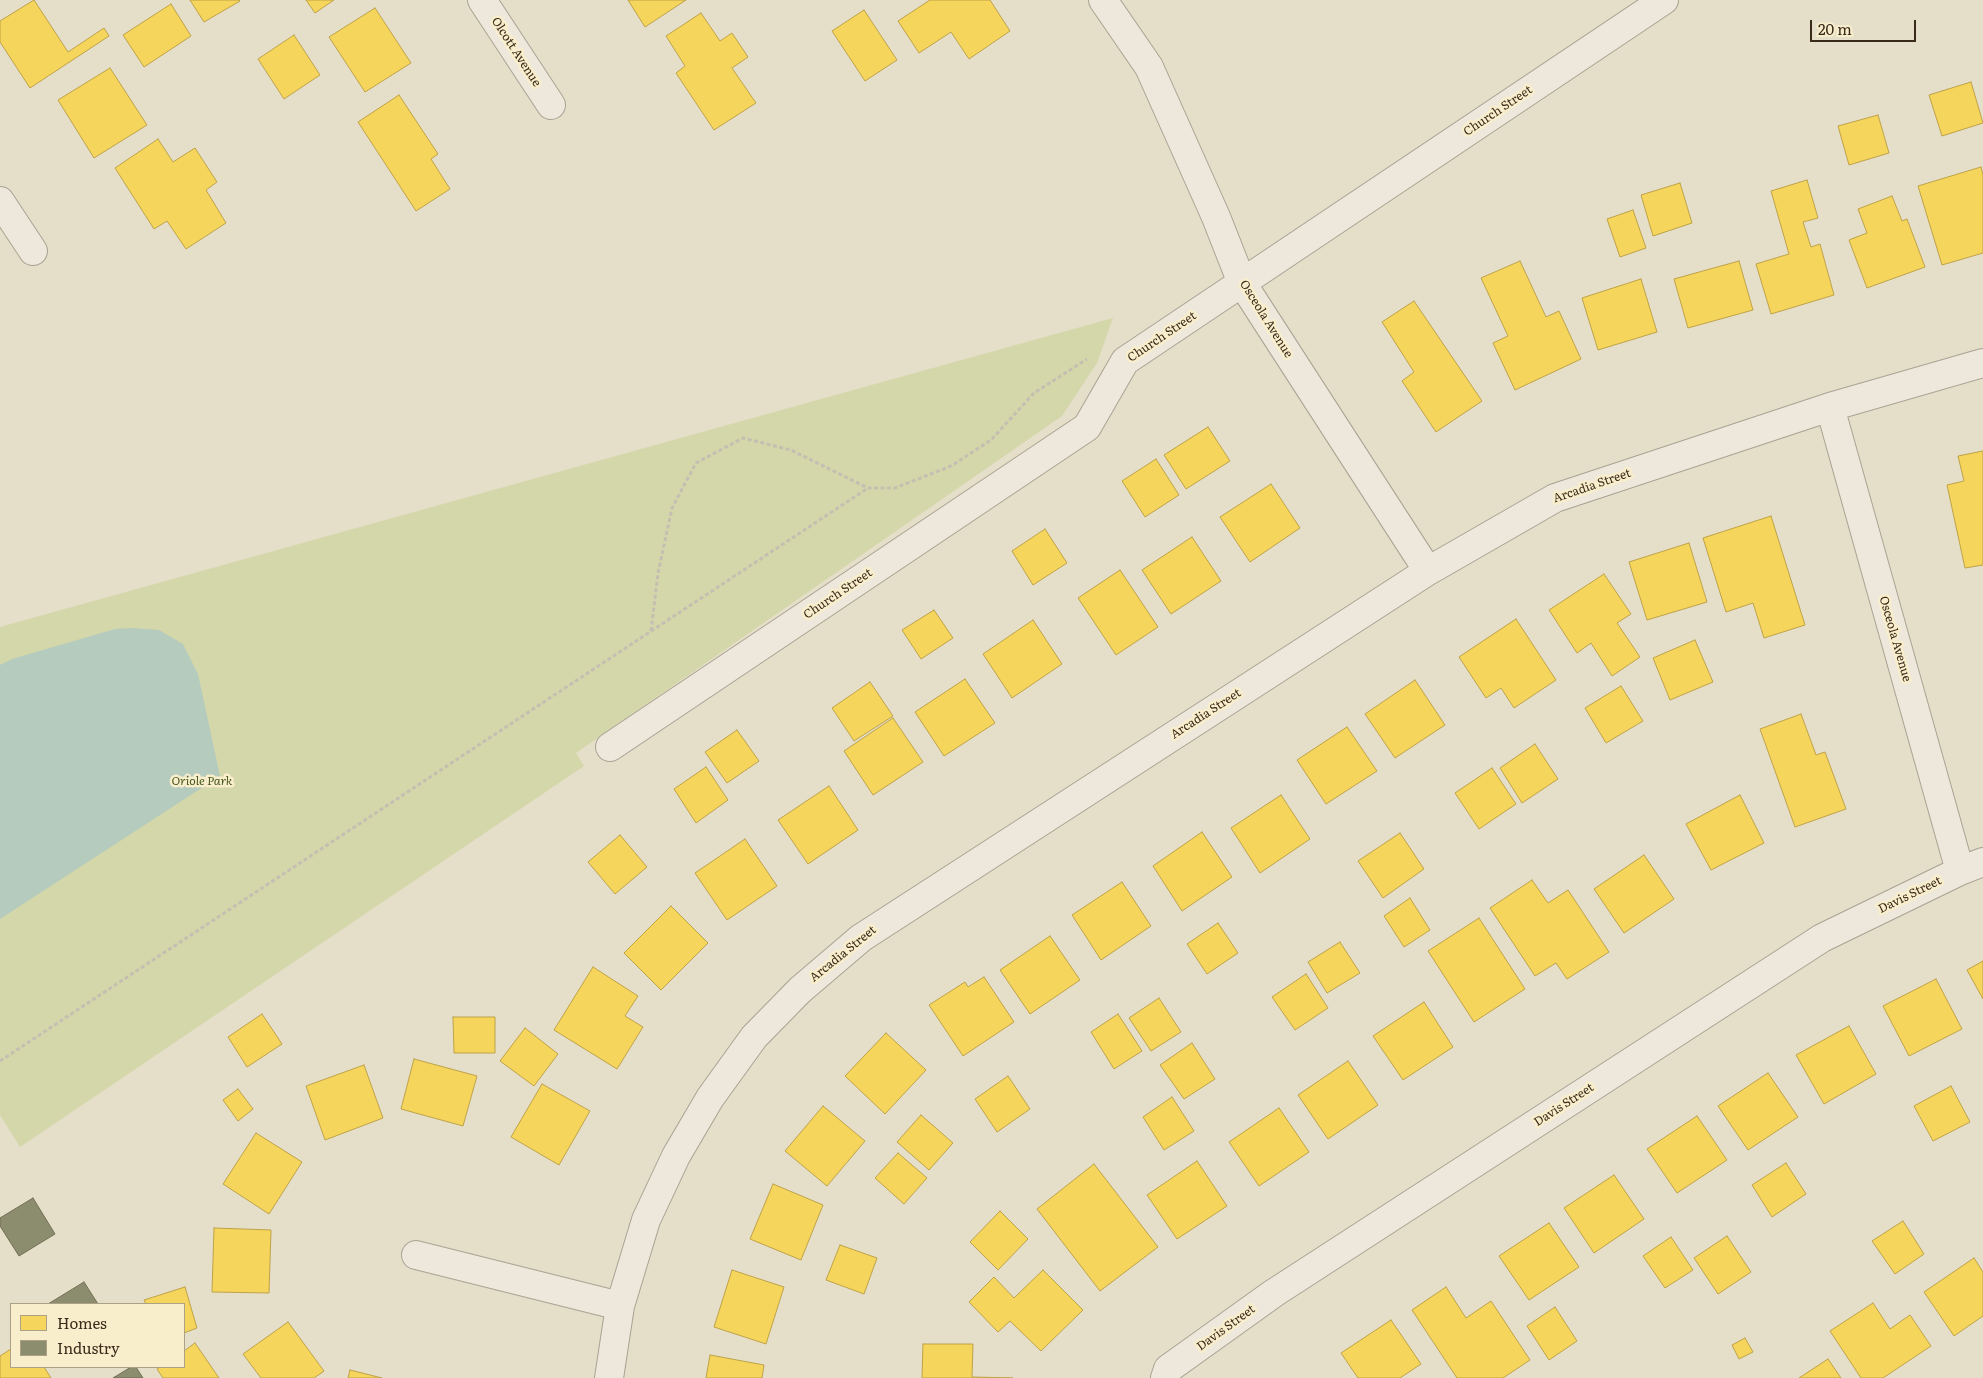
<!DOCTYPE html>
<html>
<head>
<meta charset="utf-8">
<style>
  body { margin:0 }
  #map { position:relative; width:1983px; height:1378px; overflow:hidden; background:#e5dec9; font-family:Literata,serif }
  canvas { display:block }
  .legend { position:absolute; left:10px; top:1303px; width:175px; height:65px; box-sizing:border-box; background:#f9eecc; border:1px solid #aca085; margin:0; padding:6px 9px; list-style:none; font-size:15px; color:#392a1a }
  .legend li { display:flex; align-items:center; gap:10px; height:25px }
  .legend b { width:25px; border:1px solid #aca085 }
  .scale { position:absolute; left:1810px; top:20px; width:106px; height:22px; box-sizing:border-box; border:2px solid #392a1a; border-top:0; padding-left:6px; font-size:15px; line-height:18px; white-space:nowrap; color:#392a1a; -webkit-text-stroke:4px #f9eecc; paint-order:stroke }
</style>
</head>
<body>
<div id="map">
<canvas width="1983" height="1378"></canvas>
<ul class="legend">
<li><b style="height:14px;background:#f6d55c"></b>Homes</li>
<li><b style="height:14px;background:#8c8c6e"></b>Industry</li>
</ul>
<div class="scale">20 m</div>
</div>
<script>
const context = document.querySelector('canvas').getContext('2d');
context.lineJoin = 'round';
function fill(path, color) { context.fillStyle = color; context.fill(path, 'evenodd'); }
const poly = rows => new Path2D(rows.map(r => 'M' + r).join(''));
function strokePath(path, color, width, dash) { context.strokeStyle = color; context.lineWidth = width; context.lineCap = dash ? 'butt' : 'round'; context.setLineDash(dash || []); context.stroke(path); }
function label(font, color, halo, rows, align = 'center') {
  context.font = font + ' Literata,serif'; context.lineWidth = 5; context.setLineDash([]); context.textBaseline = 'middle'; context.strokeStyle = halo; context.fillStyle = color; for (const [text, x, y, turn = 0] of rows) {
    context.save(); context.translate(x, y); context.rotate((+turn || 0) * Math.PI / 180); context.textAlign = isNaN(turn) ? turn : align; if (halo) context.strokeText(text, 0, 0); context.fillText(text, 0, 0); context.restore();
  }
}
const green = poly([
  [1113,318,1097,363,1062,416,576,753,584,766,20,1147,0,1115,0,627]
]);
const water = poly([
  [133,628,159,630,183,644,198,674,220,776,0,919,0,665,12,659,115,629]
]);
const homes = poly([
  [34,0,68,52,104,28,109,36,30,88,0,42,0,21,34,0],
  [190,0,239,0,240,1,204,22,190,0],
  [306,0,334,0,315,13,306,0],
  [628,0,686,0,645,27,628,0],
  [930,0,990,0,1010,31,969,59,951,32,919,53,898,21,930,0],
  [171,4,191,36,144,67,123,35,171,4],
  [375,8,411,63,365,92,329,37,375,8],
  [864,10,897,60,865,81,832,31,864,10],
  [701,13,720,41,732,33,748,57,732,68,756,103,714,130,676,73,685,66,666,36,701,13],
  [294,35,320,75,284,99,258,59,294,35],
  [110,68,147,125,94,158,58,100,110,68],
  [1971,82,1983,123,1942,136,1929,95,1971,82],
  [399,95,438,154,431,159,450,189,416,211,358,122,399,95],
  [1878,115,1889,153,1849,165,1838,126,1878,115],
  [158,139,173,162,195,148,217,182,206,190,226,223,186,249,167,221,154,229,115,168,158,139],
  [1981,167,1983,175,1983,253,1942,265,1918,186,1981,167],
  [1807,180,1818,218,1803,222,1811,247,1820,244,1834,295,1771,314,1756,264,1789,254,1771,191,1807,180],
  [1680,183,1692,223,1653,236,1641,195,1680,183],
  [1892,196,1902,221,1907,219,1925,267,1867,288,1849,240,1867,233,1858,209,1892,196],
  [1633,210,1646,248,1620,257,1607,219,1633,210],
  [1520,261,1546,317,1559,311,1581,359,1515,390,1493,343,1508,336,1481,278,1520,261],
  [1739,261,1753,310,1688,328,1674,279,1739,261],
  [1641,279,1657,332,1598,350,1582,298,1641,279],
  [1414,301,1482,401,1436,432,1402,381,1414,372,1382,322,1414,301],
  [1208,427,1230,461,1186,489,1164,455,1208,427],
  [1983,451,1983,565,1965,568,1947,485,1964,481,1958,456,1983,451],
  [1156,459,1179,495,1145,517,1122,481,1156,459],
  [1271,484,1300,528,1250,562,1220,517,1271,484],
  [1771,516,1805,625,1764,638,1753,603,1726,612,1703,538,1771,516],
  [1045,529,1067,563,1033,585,1012,551,1045,529],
  [1192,537,1221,581,1171,614,1142,570,1192,537],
  [1689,543,1707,602,1647,620,1629,562,1689,543],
  [1120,570,1158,627,1116,655,1078,598,1120,570],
  [1604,574,1631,614,1617,623,1640,657,1612,676,1591,643,1577,653,1549,610,1604,574],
  [934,610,953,638,921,659,902,630,934,610],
  [1516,619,1556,680,1514,708,1501,688,1486,698,1459,657,1516,619],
  [1033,620,1062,664,1012,698,983,654,1033,620],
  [1695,640,1713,682,1670,700,1653,658,1695,640],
  [965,679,995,723,944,756,915,712,965,679],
  [1415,680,1445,725,1395,758,1365,714,1415,680],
  [870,682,893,716,854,741,832,708,870,682],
  [1621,686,1643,721,1606,743,1585,708,1621,686],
  [1801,714,1816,755,1825,752,1846,809,1795,827,1760,729,1801,714],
  [893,718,923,762,873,795,844,751,893,718],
  [1347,727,1377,771,1326,804,1297,760,1347,727],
  [737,730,759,761,727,783,705,752,737,730],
  [1535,744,1558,779,1522,803,1500,768,1535,744],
  [706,767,728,800,696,823,674,789,706,767],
  [1492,768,1516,804,1479,829,1455,793,1492,768],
  [829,786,858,830,808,864,778,820,829,786],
  [1281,795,1310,839,1260,873,1231,828,1281,795],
  [1740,795,1764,843,1711,870,1686,824,1740,795],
  [1202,832,1232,877,1182,911,1153,866,1202,832],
  [1400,833,1424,869,1383,898,1358,861,1400,833],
  [620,835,647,867,615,894,588,862,620,835],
  [745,839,777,886,727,920,695,873,745,839],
  [1644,855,1674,899,1624,933,1594,889,1644,855],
  [1532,880,1548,903,1568,890,1609,952,1567,979,1556,963,1535,976,1490,908,1532,880],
  [1122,882,1151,926,1101,960,1072,915,1122,882],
  [1410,898,1430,930,1404,947,1384,916,1410,898],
  [671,906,708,943,661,990,624,953,671,906],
  [1479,918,1525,989,1474,1022,1428,951,1479,918],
  [1218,923,1238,953,1207,974,1187,944,1218,923],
  [1050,936,1080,980,1030,1014,1000,970,1050,936],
  [1340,942,1360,973,1327,993,1308,962,1340,942],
  [1983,961,1983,999,1967,970,1983,961],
  [593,967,638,996,625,1016,643,1027,617,1069,554,1030,593,967],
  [1306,974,1328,1008,1295,1030,1272,997,1306,974],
  [984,977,1014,1022,963,1056,929,1005,965,982,968,987,984,977],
  [1936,979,1962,1029,1909,1056,1883,1006,1936,979],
  [1159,998,1181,1032,1151,1051,1129,1018,1159,998],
  [1424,1002,1453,1047,1403,1080,1373,1036,1424,1002],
  [262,1014,282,1044,247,1067,228,1037,262,1014],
  [1118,1014,1142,1051,1114,1069,1091,1032,1118,1014],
  [453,1017,495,1017,495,1053,454,1053,453,1017],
  [1849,1026,1876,1074,1824,1104,1796,1055,1849,1026],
  [525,1028,558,1054,534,1086,500,1061,525,1028],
  [886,1033,926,1070,885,1114,845,1076,886,1033],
  [1192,1043,1215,1079,1184,1099,1160,1065,1192,1043],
  [414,1059,477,1076,463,1126,401,1109,414,1059],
  [1348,1061,1378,1105,1328,1139,1298,1095,1348,1061],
  [364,1065,383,1118,325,1140,306,1086,364,1065],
  [1768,1073,1798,1117,1748,1150,1718,1106,1768,1073],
  [1008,1076,1030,1109,997,1132,975,1099,1008,1076],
  [542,1084,590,1111,559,1165,511,1137,542,1084],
  [1951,1086,1970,1122,1933,1141,1914,1106,1951,1086],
  [238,1089,253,1109,238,1121,223,1100,238,1089],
  [1172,1097,1194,1131,1164,1150,1143,1117,1172,1097],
  [823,1106,865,1141,827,1186,785,1151,823,1106],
  [1279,1108,1309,1152,1259,1186,1229,1142,1279,1108],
  [921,1115,953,1143,929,1170,897,1142,921,1115],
  [1697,1116,1727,1160,1677,1193,1647,1149,1697,1116],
  [256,1133,302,1162,269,1214,223,1184,256,1133],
  [898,1153,927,1178,904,1204,875,1178,898,1153],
  [1197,1161,1227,1206,1177,1239,1147,1195,1197,1161],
  [1786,1163,1806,1194,1772,1217,1752,1185,1786,1163],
  [1094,1164,1158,1247,1100,1291,1037,1209,1094,1164],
  [1614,1175,1644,1219,1594,1253,1564,1208,1614,1175],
  [773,1184,823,1205,801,1260,750,1239,773,1184],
  [1000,1211,1028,1239,998,1270,970,1242,1000,1211],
  [1903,1221,1924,1254,1895,1274,1872,1241,1903,1221],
  [1549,1223,1579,1267,1529,1300,1499,1256,1549,1223],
  [214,1228,271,1230,269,1293,212,1292,214,1228],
  [1727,1236,1751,1272,1718,1294,1694,1258,1727,1236],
  [1671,1237,1693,1270,1665,1288,1643,1256,1671,1237],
  [840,1245,877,1258,864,1294,826,1280,840,1245],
  [1974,1258,1983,1272,1983,1316,1954,1336,1924,1292,1974,1258],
  [732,1270,784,1287,766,1344,714,1327,732,1270],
  [1043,1270,1083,1310,1041,1351,1010,1321,998,1332,969,1302,994,1277,1014,1298,1043,1270],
  [185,1287,197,1328,184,1333,184,1304,146,1304,144,1300,185,1287],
  [1446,1287,1466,1318,1491,1301,1530,1360,1503,1378,1457,1378,1412,1310,1446,1287],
  [1873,1303,1890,1329,1910,1315,1931,1346,1883,1378,1861,1378,1830,1331,1873,1303],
  [1555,1307,1577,1341,1549,1360,1527,1326,1555,1307],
  [1391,1320,1421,1364,1400,1378,1358,1378,1341,1353,1391,1320],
  [288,1322,324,1371,314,1378,261,1378,243,1354,288,1322],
  [1745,1338,1753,1352,1739,1359,1732,1345,1745,1338],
  [195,1343,219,1378,163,1378,157,1369,160,1367,184,1367,184,1351,195,1343],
  [923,1344,973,1344,972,1377,1013,1378,922,1378,923,1344],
  [11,1349,11,1367,44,1367,51,1378,0,1378,0,1356,11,1349],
  [710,1355,764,1365,762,1378,706,1378,710,1355],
  [1828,1359,1841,1378,1799,1378,1828,1359],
  [350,1370,382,1378,348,1378,350,1370]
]);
const industry = poly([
  [33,1198,55,1234,19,1256,0,1226,0,1218,33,1198],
  [84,1282,98,1304,48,1304,84,1282],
  [131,1367,136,1367,143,1378,113,1378,131,1367]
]);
const path = poly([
  [651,631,658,573,672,508,696,463,743,438,791,450,868,488,895,488,951,466,991,440,1034,393,1087,359],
  [0,1061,868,488]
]);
const minor = poly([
  [482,0,551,105],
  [1103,0,1149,67,1216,217,1242,283,1428,571],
  [0,201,33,251],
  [1830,407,1960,871],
  [610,747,1087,427,1125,361,1664,0],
  [416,1255,620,1306],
  [609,1378,620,1306,646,1220,676,1156,710,1098,754,1037,800,990,861,938,1428,571,1555,498,1830,407,1983,363],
  [1165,1378,1168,1369,1274,1293,1822,938,1960,871,1983,862]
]);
const streetNames = [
  ["Olcott Avenue",516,52,57],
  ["Church Street",1498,111,-34],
  ["Osceola Avenue",1266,319,58],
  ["Church Street",1162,337,-34],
  ["Arcadia Street",1592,486,-19],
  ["Church Street",838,594,-34],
  ["Osceola Avenue",1895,639,74],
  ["Arcadia Street",1206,714,-33],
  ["Davis Street",1910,895,-26],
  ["Arcadia Street",843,954,-39],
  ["Davis Street",1564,1105,-33],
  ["Davis Street",1226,1328,-36]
];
const parkNames = [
  ["Oriole Park",202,781]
];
fill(green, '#d4d7a9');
fill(water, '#b5cbbe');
fill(homes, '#f6d55c');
strokePath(homes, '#bda248', 1);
fill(industry, '#8c8c6e');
strokePath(industry, '#736f55', 1);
strokePath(minor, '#aaa293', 30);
strokePath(path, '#c5bfb2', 3, [4, 2.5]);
strokePath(minor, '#ede8db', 28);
label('12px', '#392a1a', '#f9eecc', streetNames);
label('italic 12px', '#47581f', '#f9eecc', parkNames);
</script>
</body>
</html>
